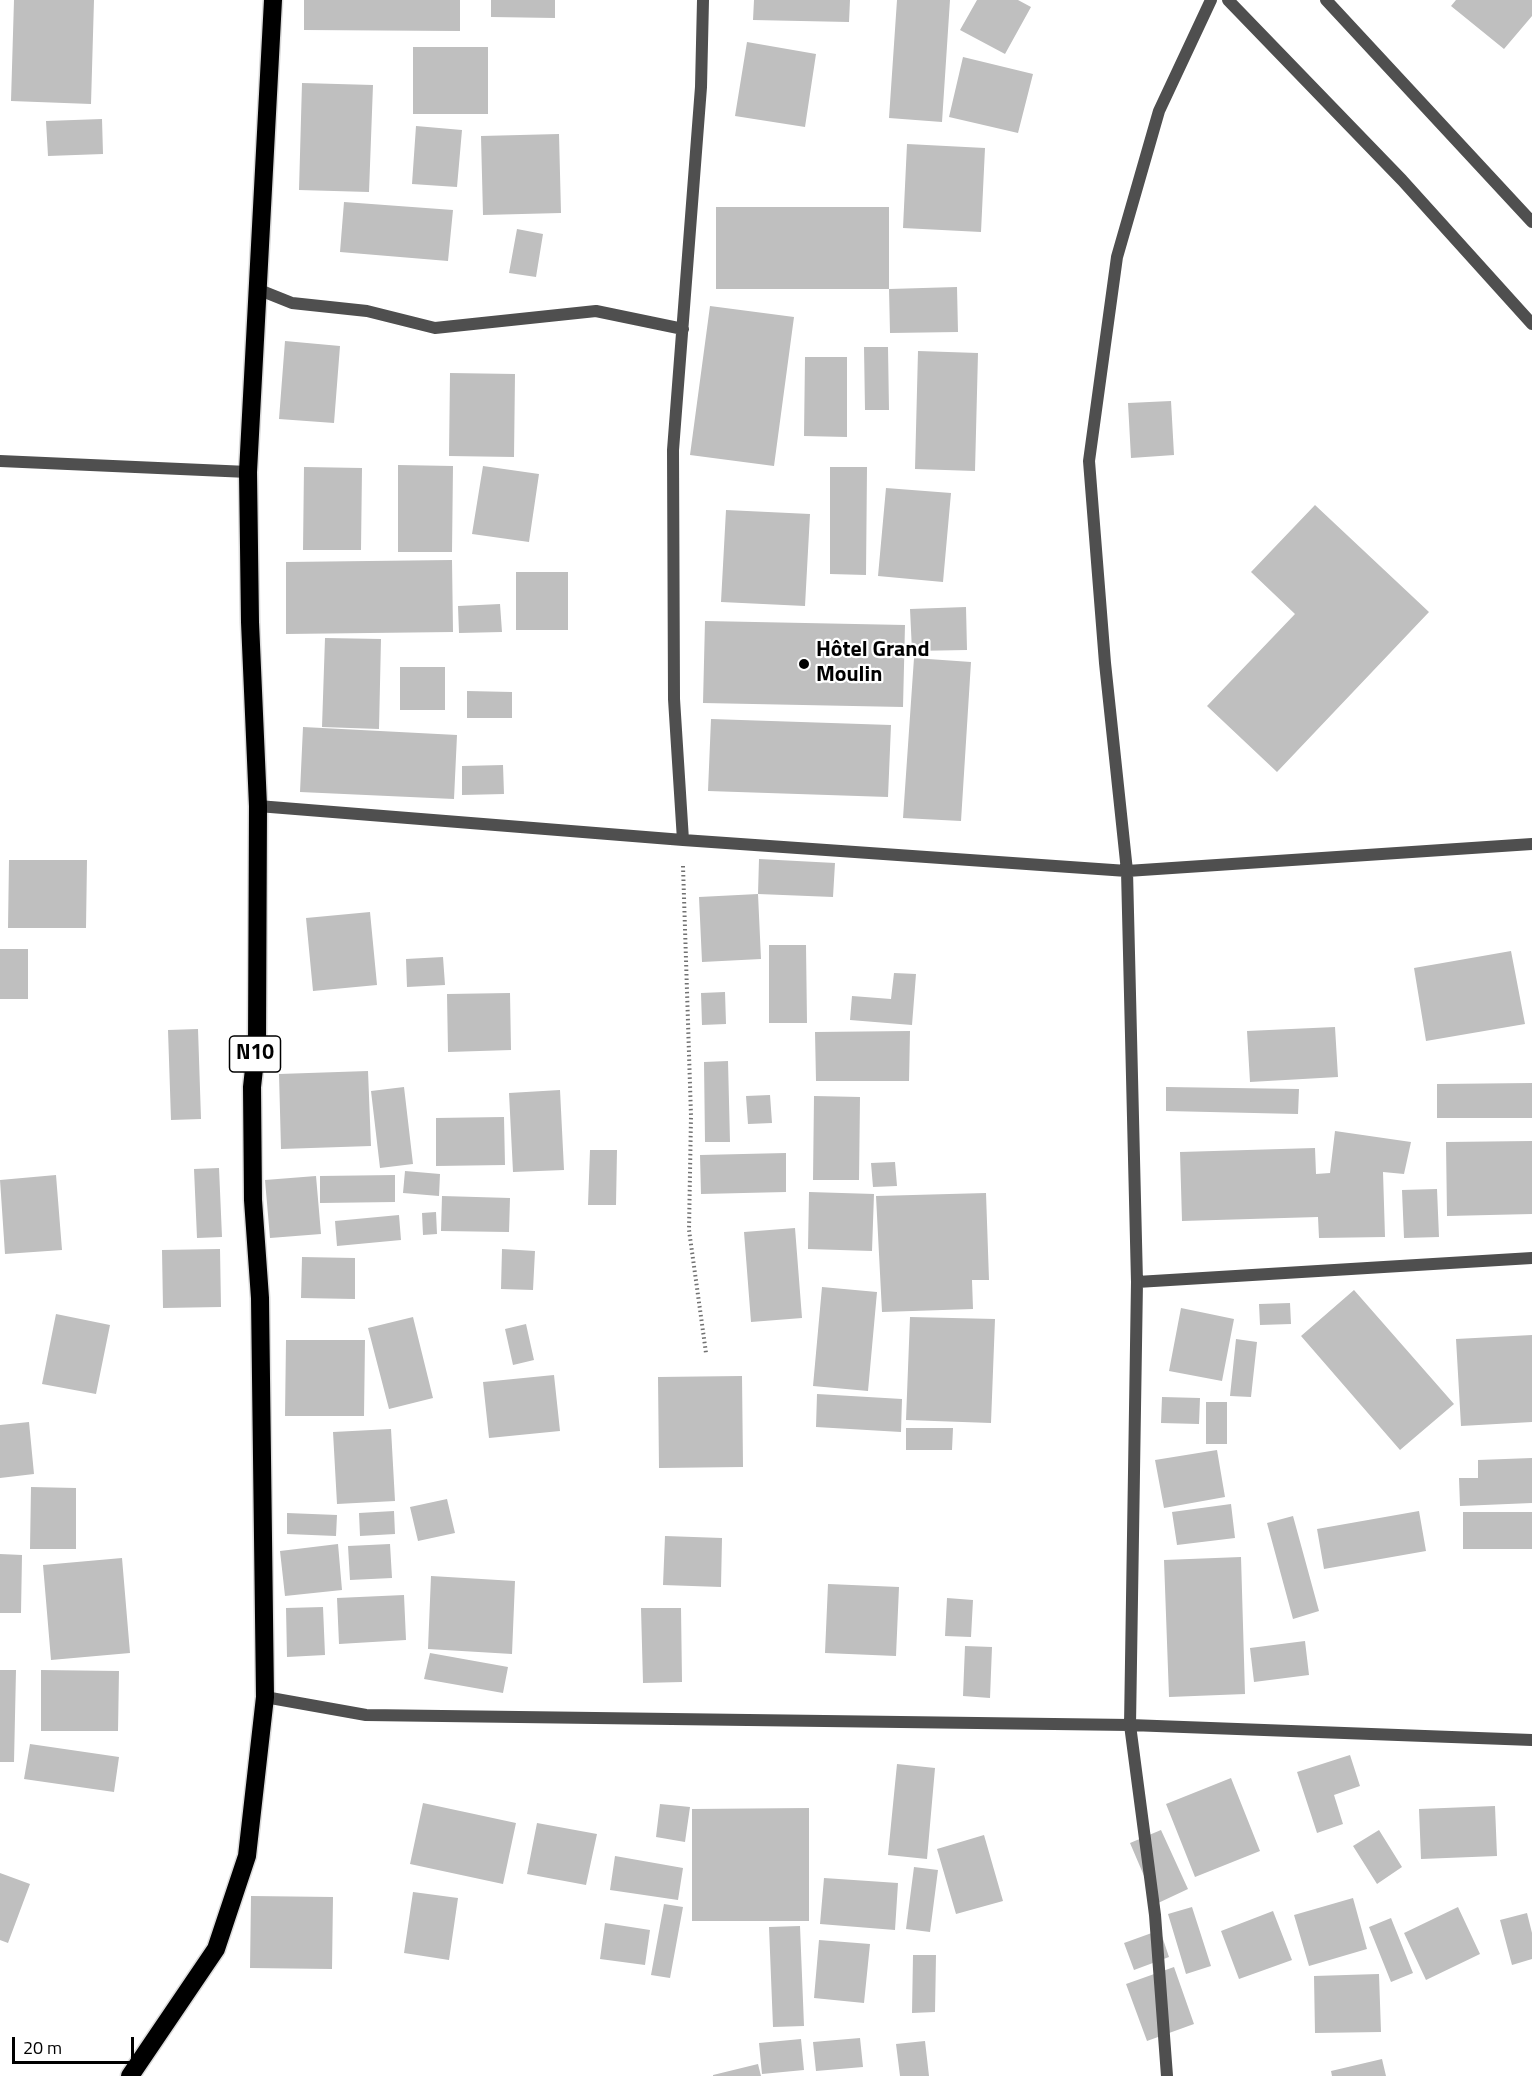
<!DOCTYPE html>
<html>
<head>
<meta charset="utf-8">
<style>
  body { margin:0 }
  #map { position:relative; width:1532px; height:2076px; overflow:hidden; background:#fff; font-family:"Titillium Web",sans-serif }
  canvas { display:block }
  .scale { position:absolute; left:12px; top:2037px; width:122px; height:27px; box-sizing:border-box; border:3px solid #000; border-top:0; padding-left:8px; font-size:18px; line-height:21px; white-space:nowrap; color:#000; -webkit-text-stroke:4px #fff; paint-order:stroke }
</style>
</head>
<body>
<div id="map">
<canvas width="1532" height="2076"></canvas>
<div class="scale">20 m</div>
</div>
<script>
const context = document.querySelector('canvas').getContext('2d');
context.lineJoin = 'round';
function fill(path, color) { context.fillStyle = color; context.fill(path, 'evenodd'); }
const poly = rows => new Path2D(rows.map(r => 'M' + r).join(''));
function strokePath(path, color, width, dash) { context.strokeStyle = color; context.lineWidth = width; context.lineCap = dash ? 'butt' : 'round'; context.setLineDash(dash || []); context.stroke(path); }
function label(font, color, halo, rows, align = 'center') {
  context.font = font + ' "Titillium Web",sans-serif'; context.lineWidth = 4.5; context.setLineDash([]); context.textBaseline = 'middle'; context.strokeStyle = halo; context.fillStyle = color; for (const [text, x, y, turn = 0] of rows) {
    context.save(); context.translate(x, y); context.rotate((+turn || 0) * Math.PI / 180); context.textAlign = isNaN(turn) ? turn : align; if (halo) context.strokeText(text, 0, 0); context.fillText(text, 0, 0); context.restore();
  }
}
const building = poly([
  [14,0,94,0,91,104,11,101],
  [304,0,460,0,460,31,304,30],
  [491,0,555,0,555,18,491,17],
  [754,0,850,0,849,22,753,20],
  [897,0,950,0,942,122,889,118],
  [977,0,1018,0,1031,7,1005,54,960,30],
  [1456,0,1532,0,1532,16,1504,49,1451,6],
  [747,42,816,54,805,127,735,116],
  [413,47,488,47,488,114,413,114],
  [963,57,1033,74,1018,133,949,117],
  [302,83,373,85,369,192,299,190],
  [102,119,103,154,48,156,46,121],
  [416,126,462,130,457,187,412,184],
  [559,134,561,213,483,215,481,136],
  [907,144,985,148,981,232,903,228],
  [344,202,453,210,448,261,340,252],
  [716,207,889,207,889,289,716,289],
  [517,229,543,234,536,277,509,273],
  [957,287,958,332,890,333,889,289],
  [710,306,794,317,774,466,690,455],
  [285,341,340,346,334,423,279,419],
  [864,347,888,347,889,410,865,410],
  [918,351,978,353,975,471,915,469],
  [805,357,847,357,847,437,804,436],
  [450,373,515,374,514,457,449,456],
  [1171,401,1174,455,1131,458,1128,403],
  [398,465,453,466,452,552,398,552],
  [483,466,539,474,529,542,472,534],
  [304,467,362,468,361,550,303,550],
  [830,467,867,467,866,575,830,574],
  [886,488,951,493,943,582,878,576],
  [1315,505,1429,612,1277,772,1207,706,1295,614,1251,572],
  [726,510,810,514,805,606,721,602],
  [452,560,453,632,286,634,286,562],
  [516,572,568,572,568,630,516,630],
  [500,604,502,632,459,633,458,606],
  [966,607,967,650,912,651,910,609],
  [705,621,905,625,903,707,703,703],
  [325,638,381,639,379,729,322,727],
  [914,658,971,662,961,821,903,818],
  [400,667,445,667,445,710,400,710],
  [467,691,512,692,512,718,467,718],
  [711,719,891,725,888,797,708,791],
  [303,727,457,735,454,799,300,792],
  [503,765,504,794,462,795,462,766],
  [759,859,835,863,833,897,758,894],
  [9,860,87,860,86,928,8,928],
  [758,894,761,959,702,962,699,897],
  [370,912,377,985,313,991,306,918],
  [769,945,806,945,807,1023,769,1023],
  [0,949,28,949,28,999,0,999],
  [1511,951,1525,1024,1426,1041,1414,968],
  [443,957,445,985,407,987,406,959],
  [894,973,916,974,912,1025,850,1020,852,996,891,999],
  [725,992,726,1024,702,1025,701,993],
  [510,993,511,1050,448,1052,447,994],
  [1335,1027,1338,1077,1250,1082,1247,1031],
  [198,1029,201,1119,171,1120,168,1030],
  [910,1031,909,1081,816,1081,815,1032],
  [728,1061,730,1142,705,1142,704,1062],
  [368,1071,371,1146,281,1149,279,1074],
  [1532,1083,1532,1118,1437,1118,1437,1084],
  [404,1087,413,1164,380,1168,371,1091],
  [1166,1087,1299,1089,1298,1114,1166,1111],
  [560,1090,564,1170,513,1172,509,1093],
  [770,1095,772,1123,748,1124,746,1096],
  [814,1096,860,1097,859,1180,813,1180],
  [504,1117,505,1165,436,1166,436,1118],
  [1335,1131,1411,1142,1404,1174,1383,1172,1385,1237,1319,1238,1318,1217,1182,1221,1180,1152,1315,1148,1316,1174,1330,1173],
  [1532,1141,1532,1214,1447,1216,1446,1142],
  [590,1150,617,1150,616,1205,588,1205],
  [786,1153,786,1192,701,1194,700,1155],
  [895,1162,897,1186,873,1187,871,1163],
  [219,1168,222,1237,197,1238,194,1169],
  [405,1171,440,1174,439,1196,403,1193],
  [56,1175,62,1250,5,1254,0,1180],
  [395,1175,395,1202,320,1203,320,1176],
  [316,1176,321,1234,270,1238,265,1180],
  [1437,1189,1439,1237,1404,1238,1402,1190],
  [809,1192,874,1194,872,1251,808,1249],
  [986,1193,989,1280,972,1280,973,1309,882,1312,876,1196],
  [442,1196,510,1198,509,1232,441,1231],
  [436,1212,437,1234,423,1235,422,1213],
  [399,1215,401,1240,337,1246,335,1221],
  [795,1228,802,1318,751,1322,744,1232],
  [220,1249,221,1307,163,1308,162,1250],
  [502,1249,535,1251,533,1290,501,1289],
  [302,1257,355,1258,355,1299,301,1298],
  [822,1287,877,1292,868,1391,813,1386],
  [1354,1290,1454,1404,1400,1450,1301,1336],
  [1290,1303,1291,1324,1260,1325,1259,1304],
  [1181,1308,1234,1319,1222,1381,1169,1371],
  [56,1314,110,1325,96,1394,42,1384],
  [413,1317,433,1398,389,1409,368,1328],
  [910,1317,995,1319,991,1423,906,1420],
  [526,1324,534,1360,513,1365,505,1329],
  [1532,1335,1532,1422,1461,1426,1456,1339],
  [1236,1339,1257,1342,1251,1397,1230,1396],
  [286,1340,365,1340,364,1416,285,1416],
  [554,1375,560,1431,489,1438,483,1382],
  [742,1376,743,1467,659,1468,658,1377],
  [817,1394,902,1399,901,1432,816,1427],
  [1162,1397,1200,1398,1199,1424,1161,1423],
  [1206,1402,1227,1402,1227,1444,1206,1444],
  [29,1422,34,1474,0,1478,0,1425],
  [906,1428,953,1428,952,1450,906,1450],
  [391,1429,395,1501,337,1504,333,1432],
  [1217,1450,1225,1497,1164,1508,1155,1460],
  [1532,1458,1532,1503,1460,1506,1459,1478,1478,1478,1478,1460],
  [31,1487,76,1488,76,1549,30,1549],
  [447,1499,455,1533,418,1541,410,1507],
  [1231,1504,1235,1538,1177,1545,1172,1512],
  [394,1511,395,1534,360,1536,359,1513],
  [1419,1511,1426,1551,1324,1569,1317,1529],
  [1463,1512,1532,1512,1532,1549,1463,1549],
  [287,1513,337,1515,336,1536,287,1534],
  [1293,1516,1319,1611,1293,1619,1267,1523],
  [665,1536,722,1538,721,1587,663,1585],
  [338,1544,342,1590,285,1596,280,1551],
  [390,1544,392,1578,350,1580,348,1546],
  [0,1554,22,1555,21,1613,0,1613],
  [1241,1557,1245,1694,1169,1697,1164,1560],
  [122,1558,130,1653,51,1660,43,1565],
  [431,1576,515,1581,512,1654,428,1649],
  [828,1584,899,1587,896,1656,825,1653],
  [404,1595,406,1640,339,1644,337,1598],
  [947,1598,973,1600,971,1637,945,1636],
  [323,1607,325,1655,287,1657,286,1608],
  [641,1608,681,1608,682,1682,643,1683],
  [1305,1641,1309,1675,1254,1682,1250,1648],
  [965,1646,992,1647,990,1698,963,1696],
  [430,1653,508,1667,503,1693,424,1679],
  [0,1670,16,1670,14,1762,0,1762],
  [41,1670,119,1671,118,1731,41,1731],
  [30,1744,119,1757,114,1792,24,1779],
  [1350,1755,1360,1786,1334,1795,1343,1824,1317,1833,1297,1772],
  [897,1764,935,1768,927,1859,888,1855],
  [1231,1778,1260,1851,1195,1877,1166,1804],
  [423,1803,516,1823,503,1884,410,1864],
  [660,1804,690,1807,685,1842,656,1837],
  [1495,1806,1497,1856,1421,1859,1419,1809],
  [809,1808,809,1921,692,1921,692,1809],
  [537,1823,597,1834,586,1885,527,1874],
  [1161,1830,1188,1889,1156,1904,1130,1843],
  [1379,1830,1402,1867,1377,1884,1353,1846],
  [984,1835,1003,1901,956,1914,937,1849],
  [615,1856,683,1868,678,1900,610,1890],
  [914,1867,938,1870,930,1932,906,1929],
  [0,1873,30,1884,8,1943,0,1940],
  [824,1878,898,1883,895,1930,820,1924],
  [413,1892,458,1898,449,1960,404,1953],
  [251,1896,333,1897,332,1969,250,1968],
  [1353,1898,1367,1949,1309,1966,1294,1915],
  [664,1904,683,1907,670,1978,651,1975],
  [1192,1907,1211,1966,1186,1974,1168,1914],
  [1458,1907,1480,1954,1426,1980,1404,1933],
  [1273,1911,1292,1960,1239,1979,1221,1931],
  [1527,1913,1532,1933,1532,1959,1512,1965,1500,1920],
  [1391,1918,1413,1973,1391,1982,1369,1927],
  [605,1923,650,1930,645,1965,600,1959],
  [800,1926,804,2026,773,2027,769,1927],
  [1160,1930,1169,1957,1134,1970,1124,1943],
  [819,1940,870,1944,864,2003,814,1998],
  [913,1955,936,1955,935,2012,912,2013],
  [1174,1967,1194,2024,1147,2041,1126,1984],
  [1379,1974,1381,2032,1315,2033,1314,1976],
  [860,2038,863,2067,816,2071,813,2042],
  [801,2039,804,2070,762,2074,759,2043],
  [925,2041,929,2076,900,2076,896,2044],
  [1382,2059,1386,2076,1332,2076,1331,2071],
  [758,2064,761,2076,713,2076,713,2075]
]);
const path = poly([
  [683,866,691,1116,689,1230,706,1353]
]);
const street = poly([
  [1228,0,1402,180,1532,324],
  [1326,0,1532,222],
  [257,289,292,303,367,311,435,328,596,311,683,329],
  [0,461,248,472],
  [258,806,683,840,1127,871,1532,844],
  [683,840,674,699,673,450,701,87,703,0],
  [1137,1282,1532,1258],
  [265,1697,366,1715,1130,1725,1532,1740],
  [1167,2076,1155,1915,1130,1725,1137,1282,1127,871,1105,663,1089,461,1117,257,1159,111,1211,0]
]);
const highway = poly([
  [130,2076,216,1949,247,1856,265,1697,260,1298,253,1200,252,1087,257,1042,258,806,250,622,248,472,273,0]
]);
const markers = [
  [804,664,6,"#000"]
];
const shields = [
  [255,1054,51]
];
const shieldNames = [
  ["N10",255,1054]
];
const poiNames = [
  ["Hôtel Grand",816,651],
  ["Moulin",816,676]
];
fill(building, '#bfbfbf');
strokePath(highway, '#dbdbdb', 21);
strokePath(path, '#717171', 4, [1.5, 3]);
strokePath(street, '#4f4f4f', 12);
strokePath(highway, '#000', 18);
for (const [x, y, r, color] of markers) { const dot = new Path2D(); dot.arc(x, y, r, 0, 2 * Math.PI); context.fillStyle = color; context.fill(dot); strokePath(dot, '#fff', 2); }
for (const [x, y, w] of shields) { const box = new Path2D(); box.roundRect(x - w / 2, y - 18, w, 36, 4.5); context.fillStyle = '#fff'; context.fill(box); strokePath(box, '#000', 1.5); }
label('bold 21px', '#000', null, shieldNames);
label('bold 22px', '#000', '#fff', poiNames, 'left');
</script>
</body>
</html>
